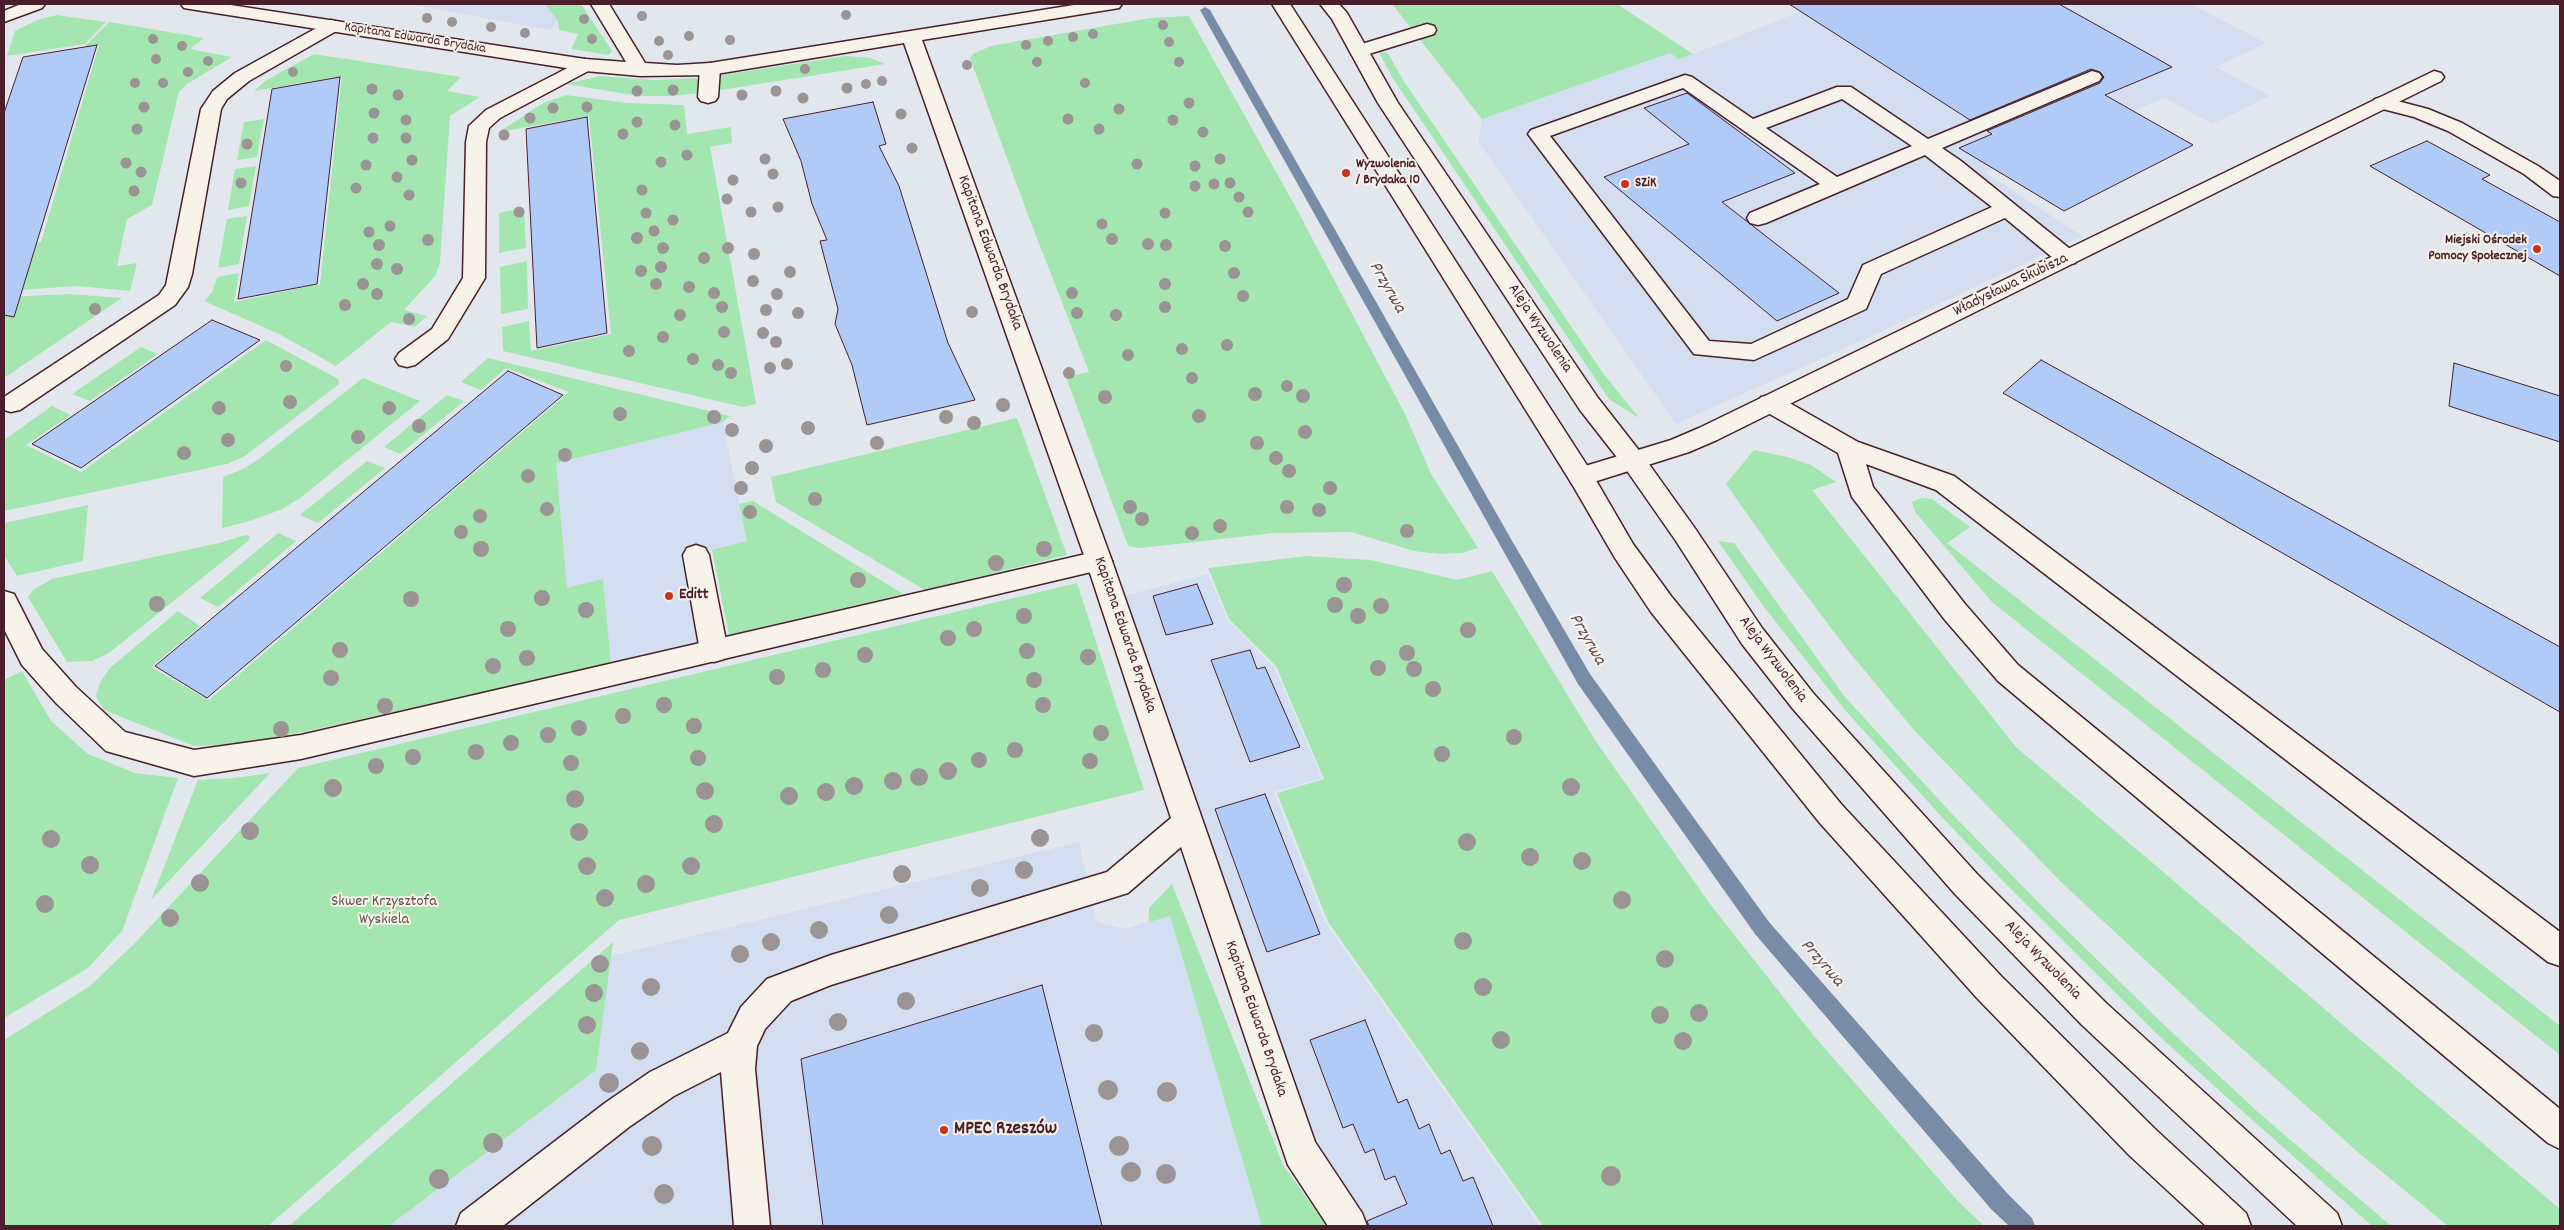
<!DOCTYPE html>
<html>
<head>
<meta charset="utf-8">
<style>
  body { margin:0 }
  #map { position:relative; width:2564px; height:1230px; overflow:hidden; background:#e2e7ed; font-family:Dekko,sans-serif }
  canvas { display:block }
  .frame { position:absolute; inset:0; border:5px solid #4a1f2b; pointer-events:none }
</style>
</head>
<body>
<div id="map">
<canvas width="2564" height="1230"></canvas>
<div class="frame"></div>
</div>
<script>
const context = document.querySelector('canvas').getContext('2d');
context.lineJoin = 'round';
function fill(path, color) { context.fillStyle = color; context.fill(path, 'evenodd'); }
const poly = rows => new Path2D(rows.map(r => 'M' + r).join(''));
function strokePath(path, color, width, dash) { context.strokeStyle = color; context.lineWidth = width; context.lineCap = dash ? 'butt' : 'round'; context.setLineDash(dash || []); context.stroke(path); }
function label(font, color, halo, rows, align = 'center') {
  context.font = font + ' Dekko,sans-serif'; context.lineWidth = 4; context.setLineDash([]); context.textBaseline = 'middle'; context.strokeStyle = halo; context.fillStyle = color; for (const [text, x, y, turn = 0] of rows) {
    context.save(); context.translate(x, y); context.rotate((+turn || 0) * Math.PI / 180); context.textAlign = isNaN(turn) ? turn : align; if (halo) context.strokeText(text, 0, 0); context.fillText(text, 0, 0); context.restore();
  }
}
const built = poly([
  [410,4,545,4,558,21,551,29,544,29],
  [1819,4,2191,4,2266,43,2216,67,2270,96,2212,124,2165,98,1985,172,2082,236,1874,335,1676,424,1478,141,1482,119,1670,53,1679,59,1693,54],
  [723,422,747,541,684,558,697,643,611,664,603,580,567,589,556,463],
  [1208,574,1227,619,1274,667,1322,778,1274,792,1325,922,1540,1226,1365,1226,1313,1152,1119,597],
  [1079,842,1097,922,1125,929,1170,915,1263,1226,389,1226,596,1070,611,956]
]);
const green = poly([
  [545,4,581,4,612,51,609,55,571,49,578,34,559,30,558,21],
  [1392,4,1617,4,1693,54,1679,59,1670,53,1482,119],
  [57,15,106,22,85,44,7,56,15,31,37,20],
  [1189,16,1294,204,1405,414,1431,474,1478,548,1462,553,1440,554,1414,551,1351,532,1274,533,1141,548,1128,546,1066,377,1089,372,1028,215,970,58,973,54,991,46,1150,18],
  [109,22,204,38,190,49,232,57,187,84,179,92,152,205,127,219,117,266,137,263,130,291,77,286,4,291,4,249,41,242,99,45,84,47],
  [1379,52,1388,53,1403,80,1603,373,1639,418,1609,399,1392,77],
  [314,54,461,77,447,91,480,97,450,116,440,262,436,275,404,310,427,316,415,327,391,322,336,366,279,334,204,301,212,292,217,277,239,273,234,302,320,284,342,76,254,91,265,81],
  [845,56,870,58,885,64,715,91,716,76],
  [600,76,654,80,695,78,700,80,700,93,672,96,639,96,566,84],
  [566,95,628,103,684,105,687,134,731,127,732,143,710,147,756,404,743,407,503,351,502,327,529,321,531,351,611,334,589,116,499,132,543,103],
  [264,119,257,157,237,160,244,122],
  [256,166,249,206,228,210,235,169],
  [524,208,526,248,499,253,499,213],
  [247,216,239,264,218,268,227,219],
  [527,261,528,309,501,314,500,267],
  [69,294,122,298,4,378,4,297],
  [266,340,338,379,339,384,245,456,227,464,4,511,4,440,52,406,71,415,26,445,81,472],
  [141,347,158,354,90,401,72,394],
  [488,358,730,416,723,422,556,463,567,588,603,579,611,664,248,744,194,746,104,710,96,696,100,682,110,668,178,611,200,626,151,667,209,700,569,392,506,368,481,390,461,382],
  [363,378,420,401,299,499,280,510,250,521,222,528,223,477,243,469,259,459],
  [447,395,464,401,400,454,384,447],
  [1017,418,1067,555,925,590,776,502,771,477],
  [1754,450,1787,457,1811,465,1836,482,1812,490,2016,747,2560,1209,2560,1226,2448,1226,2359,1153,2201,1012,2061,882,1913,729,1850,653,1781,562,1726,484],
  [367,461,385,468,318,523,300,515],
  [1922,498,1932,499,1970,527,1947,543,2560,1026,2560,1055,1992,602,1915,512,1912,502],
  [753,501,903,594,729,635,712,550,747,541,739,504],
  [88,505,83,561,17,576,4,555,4,523],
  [278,533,296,541,218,607,200,598],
  [245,535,250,536,248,541,109,653,92,661,67,662,28,597,33,590,52,579,219,543],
  [1718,541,1734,543,1845,697,1952,814,2043,907,2161,1022,2259,1113,2391,1226,2372,1226,2232,1102,2158,1035,2001,879,1940,815,1845,710,1764,607],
  [1306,556,1370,560,1458,580,1492,571,1595,740,1710,904,1814,1036,1958,1201,1984,1226,1543,1226,1328,922,1277,793,1324,779,1276,666,1229,619,1208,568],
  [1077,583,1144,790,619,920,268,1226,4,1226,4,1040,90,986,135,943,298,768],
  [22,671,51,721,88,754,135,773,178,778,122,931,88,968,4,1018,4,680],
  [270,773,151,900,198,780,234,778],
  [1172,884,1283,1165,1327,1226,1262,1226,1170,916,1149,922,1149,908],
  [613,942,596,1070,389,1226,289,1226]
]);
const stream = poly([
  [1205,7,1210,10,1511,539,1590,674,1769,922,2007,1193,2032,1218,2035,1226,2009,1226,1991,1209,1755,934,1578,684,1200,10,1205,7]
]);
const building = poly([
  [1789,4,2059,4,2172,67,2105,95,2193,145,2064,211,1959,148,1992,134,1987,131,2100,83,2104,77,2100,72,2091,69,1970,120,1789,4],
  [97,45,14,317,4,315,4,113,23,57,97,45],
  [340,77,317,284,238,299,272,89,340,77],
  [1687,93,1795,173,1722,202,1839,293,1777,321,1604,177,1689,144,1644,108,1687,93],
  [873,102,886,144,879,146,899,186,948,343,975,400,867,425,852,365,835,324,838,309,820,241,827,240,812,204,801,161,783,119,873,102],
  [587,117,607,333,537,348,526,129,587,117],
  [2427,141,2490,175,2482,179,2560,222,2560,276,2370,166,2427,141],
  [212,320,260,340,81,468,32,444,212,320],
  [2041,360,2560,647,2560,712,2003,393,2041,360],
  [2454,363,2560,396,2560,442,2449,406,2454,363],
  [508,371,563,395,207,698,155,666,508,371],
  [1197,584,1213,624,1166,635,1153,596,1197,584],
  [1250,650,1257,669,1265,667,1300,747,1250,762,1211,660,1250,650],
  [1265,794,1320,934,1267,952,1215,809,1265,794],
  [1042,985,1102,1226,823,1226,801,1059,1042,985],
  [1365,1020,1398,1103,1407,1099,1419,1129,1429,1124,1441,1154,1450,1150,1463,1181,1473,1177,1493,1226,1369,1226,1367,1221,1407,1204,1395,1176,1385,1180,1374,1149,1365,1153,1353,1124,1343,1128,1310,1040,1365,1020]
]);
const service = poly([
  [331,20,338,22,340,26,338,30,249,81,227,99,221,109,192,274,188,287,175,305,20,410,11,412,4,410,4,397,159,295,166,285,201,109,213,91,235,73,331,20],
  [1427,24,1434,26,1436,30,1434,34,1359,57,1352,55,1350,51,1352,47,1427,24],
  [585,59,592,61,595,65,592,69,500,118,489,128,486,142,485,278,448,339,415,365,407,367,399,365,395,359,399,353,432,329,463,278,466,142,469,126,486,110,585,59],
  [710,63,717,65,720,69,718,97,715,101,708,103,701,101,698,97,700,69,703,65,710,63],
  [2092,71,2099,73,2102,77,2099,81,1942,148,1961,161,2075,253,2078,258,2075,263,2067,265,2059,263,2005,218,1881,274,1866,309,1754,360,1694,354,1528,134,1531,130,1685,75,1692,77,1753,119,1837,87,1851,87,1928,139,2092,71],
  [1683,88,1820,184,1750,213,1747,218,1750,223,1758,225,1766,223,1925,155,1992,207,1863,265,1848,299,1751,344,1709,341,1550,136,1683,88],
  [1842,99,1912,146,1837,177,1766,128,1842,99],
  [2382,97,2428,109,2462,123,2538,166,2560,181,2560,197,2553,196,2524,174,2448,131,2414,117,2375,107,2372,103,2375,99,2382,97],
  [1770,395,1779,397,1858,442,1954,476,2560,932,2560,966,2548,962,1936,490,1866,464,1873,487,1965,604,2018,665,2560,1109,2560,1149,2548,1143,1998,681,1945,620,1852,497,1838,453,1761,409,1758,403,1761,397,1770,395],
  [696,545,705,548,709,555,728,651,724,659,714,662,704,659,700,651,683,555,687,548,696,545],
  [1099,551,1108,554,1112,561,1315,1142,1362,1213,1367,1226,1328,1226,1288,1165,1181,847,1128,893,831,985,791,1001,765,1029,757,1046,755,1069,770,1226,734,1226,721,1072,674,1096,629,1127,503,1226,456,1226,461,1213,605,1103,650,1072,728,1033,741,1007,767,979,831,955,1107,872,1171,818,1086,561,1090,554,1099,551]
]);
const pedestrian = poly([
  [1099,551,1108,554,1112,561,1108,568,301,759,194,776,106,751,56,703,22,665,4,629,4,591,14,594,42,649,76,687,125,732,194,750,301,735,1099,551]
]);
const minor = poly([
  [21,4,45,4,42,8,4,22,4,11,21,4],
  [181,4,224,4,585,59,626,62,591,4,609,4,645,63,677,65,710,63,1080,4,1122,4,1119,8,1113,9,922,40,1112,561,1108,568,1099,571,1090,568,1086,561,904,43,710,75,640,76,585,71,190,9,184,8,181,4],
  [2434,71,2441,73,2444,77,2441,81,1717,440,1689,452,1581,486,1572,484,1568,477,1572,470,1671,440,1699,428,2434,71]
]);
const secondary = poly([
  [1272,4,1290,4,1590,470,1633,544,1671,596,1841,804,2001,976,2155,1129,2246,1213,2251,1226,2206,1226,2129,1155,1977,998,1819,822,1651,612,1615,558,1572,484,1272,4],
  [1320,4,1339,4,1347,13,1398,103,1598,398,1641,453,1694,527,1762,628,1813,693,1977,874,2106,1003,2337,1213,2342,1226,2297,1226,2082,1025,1955,894,1793,709,1742,644,1676,541,1623,465,1580,410,1378,103,1332,19,1320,4]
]);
const trees = [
  [846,15,5],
  [642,16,5],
  [427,18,5],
  [584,19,5],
  [452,22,5],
  [1163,25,5],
  [491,27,5],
  [525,33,5],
  [1093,34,5],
  [689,36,5],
  [1073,37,5],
  [153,39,5],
  [592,39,5],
  [730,40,5],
  [659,41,5],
  [1048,41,5],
  [1169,42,5],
  [1026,45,5],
  [182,46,5],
  [668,55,5],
  [156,59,5],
  [208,61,5],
  [1037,62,5],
  [1179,62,5],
  [967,65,5],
  [805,69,5],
  [188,72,5],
  [293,72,5],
  [882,81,5],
  [135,83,5],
  [163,83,5],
  [1085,83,5],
  [866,84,5],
  [847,88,5.5],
  [372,89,5.5],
  [673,90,5.5],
  [637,91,5.5],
  [776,91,5.5],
  [398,95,5.5],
  [742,95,5.5],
  [803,98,5.5],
  [1189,103,5.5],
  [144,107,5.5],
  [587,107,5.5],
  [553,108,5.5],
  [1119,109,5.5],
  [374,113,5.5],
  [901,114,5.5],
  [530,118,5.5],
  [1068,119,5.5],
  [406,120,5.5],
  [1173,120,5.5],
  [637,122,5.5],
  [675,125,5.5],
  [137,129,5.5],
  [1099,129,5.5],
  [1203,132,5.5],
  [623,134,5.5],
  [504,135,5.5],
  [373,138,5.5],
  [406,138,5.5],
  [247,144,5.5],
  [912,148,5.5],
  [687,155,5.5],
  [765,159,5.5],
  [1220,159,5.5],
  [412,160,5.5],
  [661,162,5.5],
  [126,163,5.5],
  [1137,164,5.5],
  [366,165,5.5],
  [1195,166,5.5],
  [141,172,5.5],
  [773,174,5.5],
  [397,177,5.5],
  [733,180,5.5],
  [241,183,5.5],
  [1230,183,5.5],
  [1214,184,5.5],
  [1195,186,5.5],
  [356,188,5.5],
  [642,190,5.5],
  [134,191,5.5],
  [409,195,5.5],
  [1239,197,5.5],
  [727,199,5.5],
  [778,207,5.5],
  [519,212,5.5],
  [751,212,5.5],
  [1248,212,5.5],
  [646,213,5.5],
  [1165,213,5.5],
  [673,220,5.5],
  [1102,224,5.5],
  [390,226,5.5],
  [654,231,5.5],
  [369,232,5.5],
  [637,238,6],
  [1112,239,6],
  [428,240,6],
  [1148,244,6],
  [379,245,6],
  [1166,245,6],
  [1225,246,6],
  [663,248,6],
  [728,248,6],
  [754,254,6],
  [704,258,6],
  [377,264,6],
  [661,267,6],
  [397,269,6],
  [641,271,6],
  [790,272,6],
  [1234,273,6],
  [753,281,6],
  [363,284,6],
  [656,284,6],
  [1165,284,6],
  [689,287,6],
  [714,293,6],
  [1072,293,6],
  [377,294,6],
  [777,294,6],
  [1243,296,6],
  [345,305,6],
  [722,307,6],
  [1165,307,6],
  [95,309,6],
  [766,310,6],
  [972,312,6],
  [798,313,6],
  [1077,313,6],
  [680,315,6],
  [1116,315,6],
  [409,319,6],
  [724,332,6],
  [763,333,6],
  [663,337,6],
  [776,342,6],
  [1227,345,6],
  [1182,349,6],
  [629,351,6],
  [1128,355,6],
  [693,359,6],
  [787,364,6],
  [718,365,6],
  [286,366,6],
  [770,368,6],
  [731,373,6],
  [1069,373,6],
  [1192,378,6],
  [1287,386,6],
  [1255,394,7],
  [1303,396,7],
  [1105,397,7],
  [290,402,7],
  [1003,405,7],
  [219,408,7],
  [389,408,7],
  [620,414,7],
  [1199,416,7],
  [714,417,7],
  [946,417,7],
  [974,423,7],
  [419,426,7],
  [808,428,7],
  [732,430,7],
  [1305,432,7],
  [358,437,7],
  [228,440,7],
  [877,443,7],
  [1257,443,7],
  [766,446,7],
  [184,453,7],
  [565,455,7],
  [1276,458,7],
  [752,468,7],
  [1289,471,7],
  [528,476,7],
  [741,488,7],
  [1330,488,7],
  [815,499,7],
  [1130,507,7],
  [1287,507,7],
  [547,509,7],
  [1319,510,7],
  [750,512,7],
  [480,516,7],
  [1142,519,7],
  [1220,526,7],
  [1407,531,7],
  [461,532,7],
  [1192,533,7],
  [481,549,8],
  [1044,549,8],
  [996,563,8],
  [858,580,8],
  [1344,585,8],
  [542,598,8],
  [411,599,8],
  [157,604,8],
  [1335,605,8],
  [1381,606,8],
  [586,610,8],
  [1024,616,8],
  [1358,616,8],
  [508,629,8],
  [974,629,8],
  [1468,630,8],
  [948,638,8],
  [340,650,8],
  [1027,651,8],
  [1407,653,8],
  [865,655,8],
  [1088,657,8],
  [527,658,8],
  [493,666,8],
  [1378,668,8],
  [1414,669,8],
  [823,670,8],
  [777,677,8],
  [331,678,8],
  [1034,680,8],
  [1433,689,8],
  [664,705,8],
  [1043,705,8],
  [385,706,8],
  [623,716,8],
  [694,726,8],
  [579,728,8],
  [281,729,8],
  [1101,733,8],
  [548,735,8],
  [1514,737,8],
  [511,743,8],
  [1015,750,8],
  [476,752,8],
  [1442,754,8],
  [413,757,8],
  [698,758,8],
  [979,760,8],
  [1090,761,8],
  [571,763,8],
  [376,766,8],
  [948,771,9],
  [919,777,9],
  [893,781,9],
  [854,786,9],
  [1571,787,9],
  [333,788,9],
  [705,791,9],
  [826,792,9],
  [789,796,9],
  [575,799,9],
  [714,824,9],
  [250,831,9],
  [579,832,9],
  [1040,838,9],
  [51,839,9],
  [1467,842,9],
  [1530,857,9],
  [1582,861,9],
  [90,865,9],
  [587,866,9],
  [691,866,9],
  [1024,870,9],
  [902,874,9],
  [200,883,9],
  [646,884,9],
  [980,888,9],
  [605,898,9],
  [1622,900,9],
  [45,904,9],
  [889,915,9],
  [170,918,9],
  [819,930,9],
  [1463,941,9],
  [771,942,9],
  [740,954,9],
  [1665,959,9],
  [600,964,9],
  [651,987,9],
  [1483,987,9],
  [594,993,9],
  [906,1001,9],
  [1699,1013,9],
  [1660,1015,9],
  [838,1022,9],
  [587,1025,9],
  [1094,1033,9],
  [1501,1040,9],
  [1683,1041,9],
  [640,1051,9],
  [609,1083,10],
  [1108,1090,10],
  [1167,1092,10],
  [493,1143,10],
  [652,1146,10],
  [1119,1146,10],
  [1131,1172,10],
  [1166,1174,10],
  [1611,1176,10],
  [439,1179,10],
  [664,1194,10]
];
const markers = [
  [1346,173,5,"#c8321e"],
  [1625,184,5,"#c8321e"],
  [2537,249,5,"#c8321e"],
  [669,596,5,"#c8321e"],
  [944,1130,5,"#c8321e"]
];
const farStreetnames = [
  ["Kapitana Edwarda Brydaka",415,39,9]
];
const farPoinames = [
  ["Wyzwolenia",1356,165],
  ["/ Brydaka 10",1356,181],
  ["SZiK",1635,184],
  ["Miejski Ośrodek",2527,241,"right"],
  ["Pomocy Społecznej",2527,257,"right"]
];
const streetNames = [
  ["Kapitana Edwarda Brydaka",989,253,70],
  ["Władysława Skubisza",2011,286,-26],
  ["Aleja Wyzwolenia",1539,329,56],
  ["Kapitana Edwarda Brydaka",1124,635,71],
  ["Aleja Wyzwolenia",1772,660,53],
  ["Aleja Wyzwolenia",2042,961,46],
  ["Kapitana Edwarda Brydaka",1255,1019,71]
];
const poiNames = [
  ["Editt",679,596]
];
const parkNames = [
  ["Skwer Krzysztofa",384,903],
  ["Wyskiela",384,921]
];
const waterNames = [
  ["Przyrwa",1386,288,60],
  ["Przyrwa",1586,640,60],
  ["Przyrwa",1821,964,49]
];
const nearPoinames = [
  ["MPEC Rzeszów",954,1130]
];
fill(built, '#d3dff0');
fill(green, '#a4e6b0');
fill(stream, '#798ca7');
fill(building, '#b0cbf8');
strokePath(building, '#4a1f2b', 1);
strokePath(service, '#4a1f2b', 3);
strokePath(pedestrian, '#4a1f2b', 3);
strokePath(minor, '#4a1f2b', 3);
strokePath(secondary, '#4a1f2b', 3);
fill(service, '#f7f3e8');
fill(pedestrian, '#f7f3e8');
fill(minor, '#f7f3e8');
fill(secondary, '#f7f3e8');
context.fillStyle = '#9a9494';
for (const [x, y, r] of trees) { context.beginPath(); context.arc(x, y, r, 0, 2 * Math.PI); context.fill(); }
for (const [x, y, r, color] of markers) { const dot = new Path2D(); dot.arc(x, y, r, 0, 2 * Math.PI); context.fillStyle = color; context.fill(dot); strokePath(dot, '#f7f3e8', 2); }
label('14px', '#4a1f2b', '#f7f3e8', farStreetnames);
label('bold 14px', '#4a1f2b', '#f7f3e8', farPoinames, 'left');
label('16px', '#4a1f2b', '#f7f3e8', streetNames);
label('bold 16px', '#4a1f2b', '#f7f3e8', poiNames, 'left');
label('16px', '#60514c', '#f7f3e8', parkNames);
label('italic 18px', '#5e4c5e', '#f7f3e8', waterNames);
label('bold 19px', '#4a1f2b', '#f7f3e8', nearPoinames, 'left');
</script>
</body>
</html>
